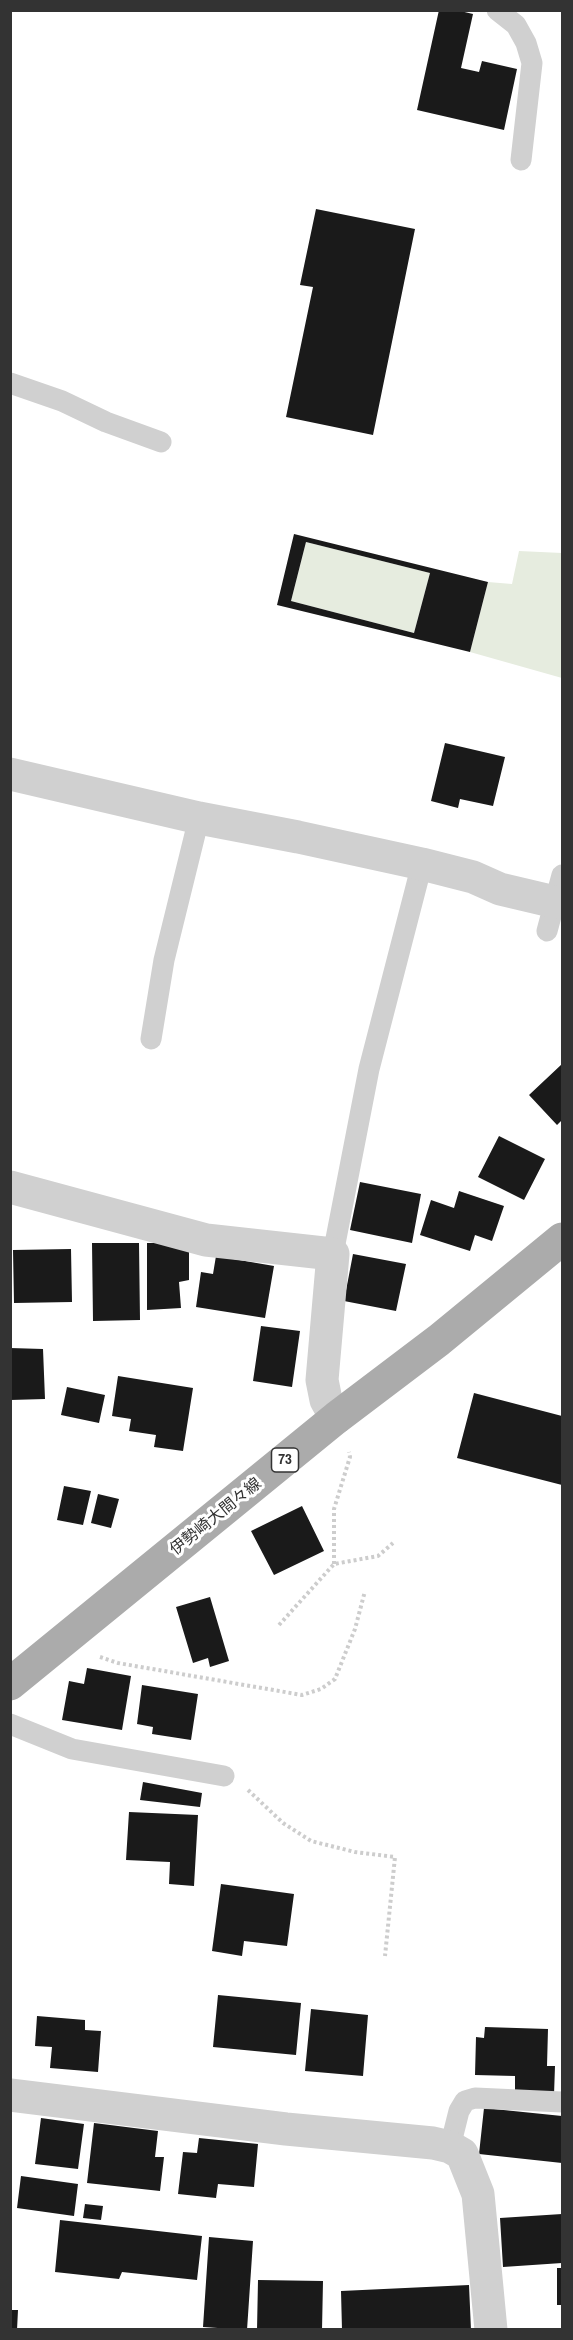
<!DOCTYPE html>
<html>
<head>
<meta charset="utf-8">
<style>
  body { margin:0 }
  #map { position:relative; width:573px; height:2340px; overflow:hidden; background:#fff; font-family:"Archivo Narrow",sans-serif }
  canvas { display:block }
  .frame { position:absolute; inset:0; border:12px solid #333; pointer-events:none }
</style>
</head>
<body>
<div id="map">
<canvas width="573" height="2340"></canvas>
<div class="frame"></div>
</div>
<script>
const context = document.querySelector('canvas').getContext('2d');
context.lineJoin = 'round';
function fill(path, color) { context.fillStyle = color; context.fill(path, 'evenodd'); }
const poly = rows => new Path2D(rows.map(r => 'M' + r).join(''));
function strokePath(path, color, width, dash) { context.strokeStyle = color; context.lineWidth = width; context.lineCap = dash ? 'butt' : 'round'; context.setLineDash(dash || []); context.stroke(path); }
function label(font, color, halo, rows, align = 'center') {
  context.font = font + ' "Archivo Narrow","Noto Sans JP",sans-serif'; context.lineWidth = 6; context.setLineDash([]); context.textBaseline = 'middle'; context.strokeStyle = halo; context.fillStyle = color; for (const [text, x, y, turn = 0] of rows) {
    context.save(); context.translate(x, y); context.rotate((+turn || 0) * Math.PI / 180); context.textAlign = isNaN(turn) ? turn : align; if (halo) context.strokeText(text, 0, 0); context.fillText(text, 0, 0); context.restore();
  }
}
const green = poly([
  [306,542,430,573,414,633,291,601],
  [519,551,562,553,562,678,470,652,488,582,512,584]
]);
const building = poly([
  [439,10,456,10,473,14,461,68,479,72,482,61,517,69,504,130,417,110],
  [316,209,415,229,373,435,286,417,313,287,300,285],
  [294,534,488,582,470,652,277,605],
  [306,542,430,573,414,633,291,601],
  [445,743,505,757,493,806,460,799,458,808,431,801],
  [562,1064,562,1120,557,1125,529,1095],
  [499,1136,545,1159,524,1200,478,1177],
  [360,1182,421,1194,412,1243,350,1230],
  [459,1191,504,1206,492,1241,475,1235,470,1251,420,1235,431,1200,454,1208],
  [92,1243,139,1243,140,1320,93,1321],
  [147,1243,189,1243,189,1280,179,1282,181,1308,147,1310],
  [71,1249,72,1302,14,1303,13,1250],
  [353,1254,406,1264,396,1311,344,1301],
  [216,1256,274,1266,265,1318,196,1307,201,1272,213,1274],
  [261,1326,300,1331,292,1387,253,1381],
  [10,1348,43,1349,45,1399,10,1400],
  [118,1376,193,1388,183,1451,154,1447,156,1435,129,1431,131,1419,112,1416],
  [67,1387,105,1395,99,1423,61,1415],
  [474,1393,562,1416,562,1485,457,1458],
  [64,1486,91,1491,83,1525,57,1520],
  [98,1494,119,1499,111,1528,91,1523],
  [302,1506,324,1551,274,1575,251,1531],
  [210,1597,229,1661,210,1667,208,1658,193,1663,176,1607],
  [87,1668,131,1676,122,1730,62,1720,69,1681,84,1684],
  [142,1685,198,1694,191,1740,152,1734,153,1727,137,1724],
  [143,1782,202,1793,200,1807,140,1800],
  [129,1812,198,1815,194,1886,169,1884,170,1862,126,1860],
  [221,1884,294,1894,287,1946,244,1941,242,1956,212,1951],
  [218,1995,301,2003,296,2055,213,2047],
  [311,2009,368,2015,363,2076,305,2071],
  [37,2016,85,2020,85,2030,101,2031,98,2072,50,2068,52,2047,35,2046],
  [485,2027,548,2029,547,2066,555,2066,554,2095,515,2094,515,2076,475,2075,476,2037,484,2038],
  [484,2108,562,2116,562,2163,479,2154],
  [41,2118,84,2124,78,2169,35,2164],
  [94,2123,158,2131,155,2157,164,2157,160,2191,87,2183],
  [199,2138,258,2144,254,2187,218,2184,216,2198,178,2194,183,2152,197,2153],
  [21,2176,78,2184,74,2216,17,2208],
  [85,2204,103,2206,101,2220,83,2218],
  [562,2214,562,2263,503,2267,500,2218],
  [60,2220,202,2236,197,2280,122,2272,119,2279,55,2272],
  [209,2237,253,2241,247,2330,203,2327],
  [557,2268,562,2268,562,2305,557,2305],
  [258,2280,323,2281,322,2330,257,2330],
  [469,2285,471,2330,342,2330,341,2291],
  [10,2310,18,2310,17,2330,10,2330]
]);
const path = poly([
  [334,1564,334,1509,350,1457,349,1452],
  [279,1625,334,1564,378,1556,393,1543],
  [100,1657,118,1663,302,1695,321,1689,335,1679,355,1629,365,1591],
  [248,1790,283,1823,311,1841,355,1852,395,1857,385,1956]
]);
const service = poly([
  [497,10,516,25,526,43,532,63,521,160],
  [10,383,62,401,106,422,161,442],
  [547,931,562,875],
  [151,1039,164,960,199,818],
  [333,1254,369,1069,422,864],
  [10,1724,72,1749,224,1776],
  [450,2147,459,2111,465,2101,475,2098,562,2102]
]);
const minor = poly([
  [10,774,199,818,298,837,422,864,473,877,500,889,555,902],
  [10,1187,206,1240,333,1254,322,1380,326,1400,336,1418],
  [10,2095,286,2129,433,2143,450,2147,462,2154,478,2194,491,2330]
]);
const primary = poly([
  [10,1684,336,1418,439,1340,562,1239]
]);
const shields = [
  [285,1460,27]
];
const shieldNames = [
  ["73",285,1460]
];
const streetNames = [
  ["伊勢崎大間々線",216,1517,-39]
];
fill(green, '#e6ecdf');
fill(building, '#1a1a1a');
strokePath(path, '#cdcdcd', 4, [3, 3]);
strokePath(service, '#d0d0d0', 21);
strokePath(minor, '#d0d0d0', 33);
strokePath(primary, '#ababab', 33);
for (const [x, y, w] of shields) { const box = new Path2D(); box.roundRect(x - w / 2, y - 12, w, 24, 4.5); context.fillStyle = '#fff'; context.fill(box); strokePath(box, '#333', 1.5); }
label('bold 15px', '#333', null, shieldNames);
label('16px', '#333', '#fff', streetNames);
</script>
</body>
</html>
